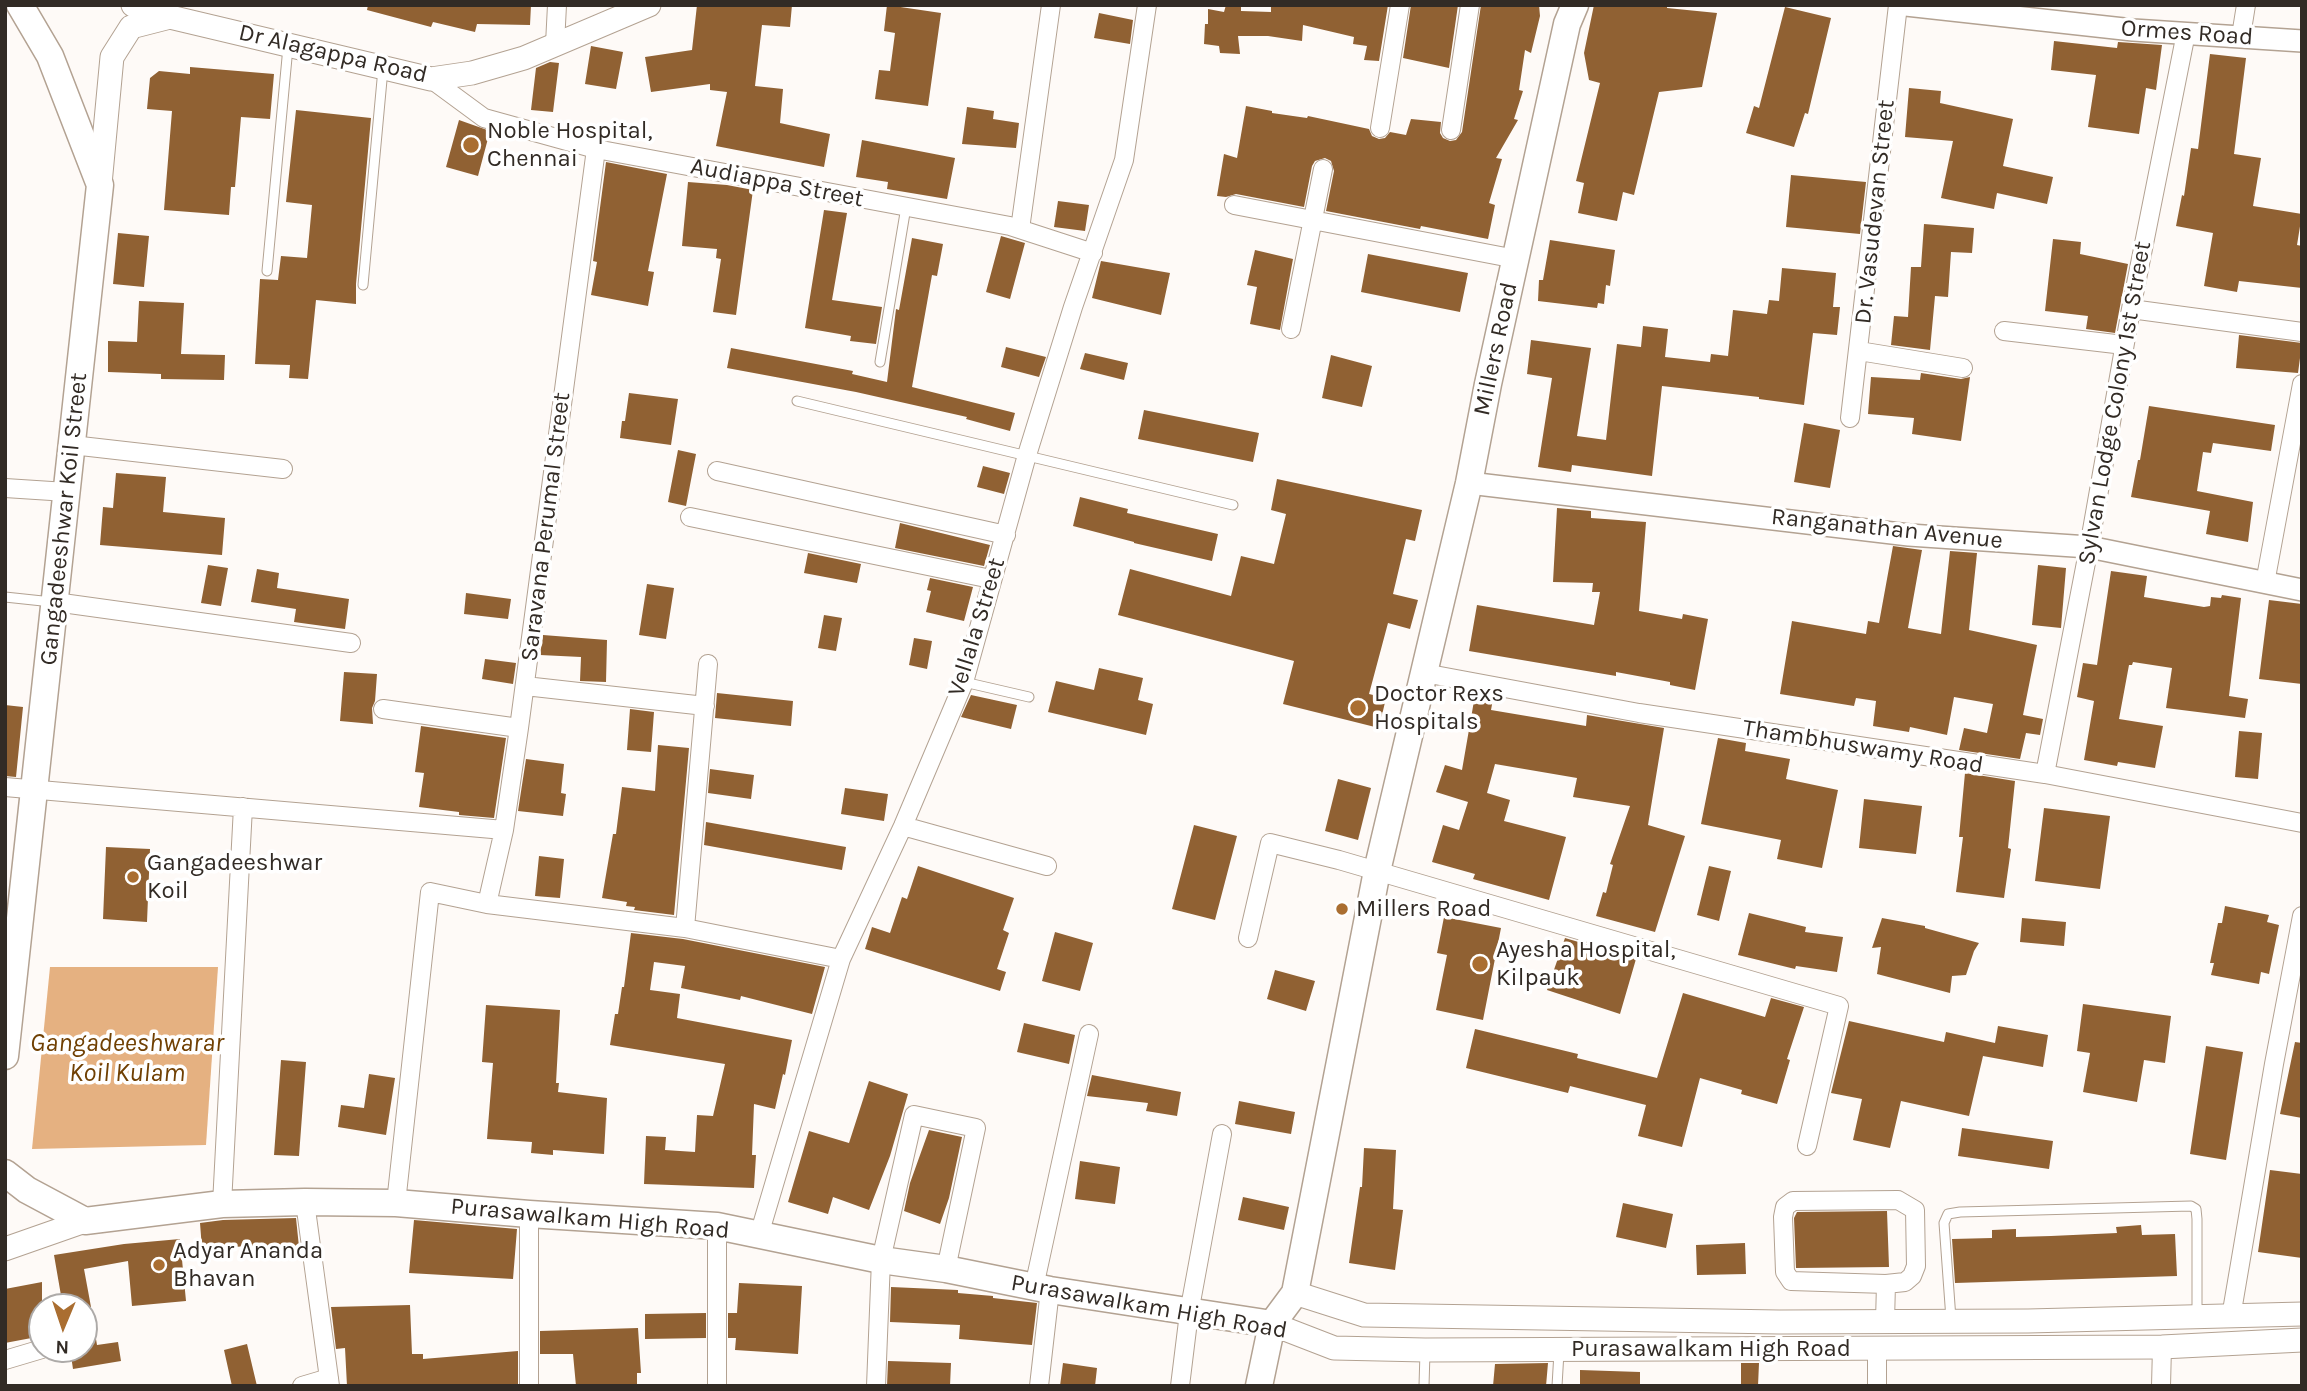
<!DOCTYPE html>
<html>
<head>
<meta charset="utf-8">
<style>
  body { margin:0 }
  #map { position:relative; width:2307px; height:1391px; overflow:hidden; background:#fefaf7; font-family:Karla,sans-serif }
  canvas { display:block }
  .frame { position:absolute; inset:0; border:7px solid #322b25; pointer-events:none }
  .north { position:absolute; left:28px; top:1293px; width:70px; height:70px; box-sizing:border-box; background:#fff; border:2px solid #adaaa8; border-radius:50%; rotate:182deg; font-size:19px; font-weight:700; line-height:28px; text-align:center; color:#322b25 }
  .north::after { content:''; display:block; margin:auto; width:24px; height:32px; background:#aa6e31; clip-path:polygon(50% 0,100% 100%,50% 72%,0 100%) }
</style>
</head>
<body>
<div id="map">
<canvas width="2307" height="1391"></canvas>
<div class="frame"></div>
<div class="north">N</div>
</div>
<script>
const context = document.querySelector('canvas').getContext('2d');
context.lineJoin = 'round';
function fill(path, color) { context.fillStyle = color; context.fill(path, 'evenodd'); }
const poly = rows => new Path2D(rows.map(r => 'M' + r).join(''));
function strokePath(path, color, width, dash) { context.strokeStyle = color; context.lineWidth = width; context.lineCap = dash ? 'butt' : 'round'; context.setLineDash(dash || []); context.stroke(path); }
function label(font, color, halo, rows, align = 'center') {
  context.font = font + ' Karla,sans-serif'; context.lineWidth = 7; context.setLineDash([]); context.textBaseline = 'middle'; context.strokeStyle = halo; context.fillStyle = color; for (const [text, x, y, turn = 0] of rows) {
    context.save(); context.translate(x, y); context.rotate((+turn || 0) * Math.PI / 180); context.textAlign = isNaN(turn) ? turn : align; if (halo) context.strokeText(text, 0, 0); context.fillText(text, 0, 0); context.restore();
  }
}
const water = poly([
  [50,967,218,967,206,1145,32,1149]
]);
const building = poly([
  [368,5,531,5,530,25,477,24,475,32,433,22,431,27,367,10],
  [697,5,792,5,790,27,762,25,755,86,783,89,780,123,830,134,824,167,716,146,727,92,710,90,710,84,651,92,645,57,692,50],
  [887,5,941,13,928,106,875,99,879,70,890,71,895,33,884,31],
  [1226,5,1241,5,1241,11,1271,12,1271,7,1388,5,1379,61,1364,60,1367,46,1353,44,1354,37,1303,25,1302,41,1268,36,1238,36,1240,54,1220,53,1219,46,1204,44,1205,24,1208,24,1208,9,1224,12],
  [1411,5,1458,5,1449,68,1403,58],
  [1481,5,1539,5,1540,16,1531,53,1525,50,1519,90,1523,91,1514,119,1518,120,1496,158,1502,159,1489,203,1495,205,1488,239,1421,226,1420,229,1326,211,1334,171,1331,161,1325,158,1315,161,1312,166,1304,207,1236,194,1226,197,1217,196,1224,154,1237,158,1246,106,1272,111,1272,113,1307,118,1308,116,1369,129,1372,136,1379,139,1385,138,1390,132,1406,135,1411,119,1441,122,1440,133,1443,138,1450,141,1456,140,1462,132],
  [1594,5,1667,5,1667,8,1717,13,1702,87,1659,92,1634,195,1623,192,1617,221,1578,213,1584,183,1576,181,1600,83,1589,80,1584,53],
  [1785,7,1831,18,1808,114,1805,113,1794,147,1746,133,1754,106,1759,108],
  [1099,13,1133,20,1130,44,1094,38],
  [2054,41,2117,48,2118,42,2162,45,2156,90,2146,88,2139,134,2088,127,2096,75,2051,70],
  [591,46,623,52,616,89,585,84],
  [2210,54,2246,58,2234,154,2261,158,2253,206,2302,214,2297,245,2302,246,2302,288,2239,281,2237,292,2204,286,2213,233,2176,226,2182,195,2184,196,2191,148,2198,149],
  [550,62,559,63,553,112,531,110,536,68],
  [190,67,274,74,270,119,241,117,235,187,231,187,229,215,164,210,172,111,147,109,150,78,159,71,190,74],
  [1909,88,1941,91,1940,103,2013,119,2003,166,2053,177,2047,204,1997,193,1994,209,1941,198,1953,141,1905,137],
  [967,107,994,111,993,119,1019,123,1016,148,962,144],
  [296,110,371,118,356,284,356,304,316,300,308,379,289,378,290,365,255,364,260,279,278,280,281,256,307,258,312,205,286,202],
  [459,120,490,131,478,176,446,167],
  [862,140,955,158,947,199,887,189,888,182,856,177],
  [606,162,667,174,648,271,654,272,648,306,591,295,597,262,593,261],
  [1791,175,1866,182,1860,234,1786,227],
  [688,182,727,185,753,190,736,315,713,312,721,259,716,258,717,249,682,246],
  [1058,201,1089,205,1085,231,1054,227],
  [824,210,847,213,832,300,882,307,876,344,850,341,851,336,805,328],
  [1924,224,1974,228,1972,253,1951,252,1948,297,1935,296,1930,350,1891,345,1894,316,1908,317,1911,267,1921,267],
  [118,233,149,236,144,287,113,284],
  [1001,236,1025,243,1010,299,986,292],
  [912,238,943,244,937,276,932,275,912,387,1015,413,1010,431,966,419,967,417,856,392,727,368,731,348,853,371,852,374,887,382,896,309,899,310],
  [2053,239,2081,242,2080,254,2128,264,2115,333,2086,329,2088,316,2045,311],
  [1550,240,1615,250,1610,286,1606,285,1604,304,1598,303,1597,308,1538,301,1539,280,1543,280],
  [1255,250,1293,259,1280,330,1250,324,1257,287,1247,285],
  [1368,254,1468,273,1460,312,1361,292],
  [1101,261,1170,273,1161,315,1092,298],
  [1782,268,1836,273,1833,307,1840,307,1837,335,1813,333,1804,405,1759,399,1759,397,1662,386,1652,476,1572,465,1571,472,1538,467,1552,378,1527,374,1531,340,1591,348,1577,436,1606,440,1617,344,1641,347,1643,326,1668,329,1665,357,1710,362,1711,354,1728,356,1733,310,1767,314,1769,300,1779,301],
  [139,301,184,303,181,354,225,355,224,380,161,379,161,374,108,372,108,341,137,342],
  [2239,335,2302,343,2298,373,2236,368],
  [1006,347,1046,357,1039,377,1001,367],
  [1085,353,1128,363,1124,380,1080,369],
  [1331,355,1372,366,1362,407,1322,398],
  [1921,373,1961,379,1970,377,1961,441,1912,434,1914,418,1868,414,1871,377,1920,380],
  [629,393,678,399,671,445,620,438,622,421,625,421],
  [2149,406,2275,425,2271,451,2213,443,2211,453,2203,452,2197,491,2253,502,2248,542,2206,534,2210,511,2131,497,2138,460,2140,460],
  [1144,410,1259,433,1253,462,1138,439],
  [1804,423,1840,430,1830,488,1794,482],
  [678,450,696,454,686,506,668,502],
  [983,466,1010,473,1004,494,977,487],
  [116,473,166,477,163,512,225,518,222,555,100,545,103,507,113,508],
  [1277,479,1422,510,1415,541,1406,539,1393,594,1418,600,1410,629,1388,623,1369,694,1386,698,1379,728,1283,704,1294,661,1118,615,1130,569,1231,596,1241,556,1274,564,1286,514,1271,510],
  [1080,497,1128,509,1127,513,1218,534,1212,561,1134,543,1134,542,1073,526],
  [1557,508,1591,511,1591,518,1646,522,1639,611,1682,619,1683,614,1708,619,1695,690,1670,685,1670,682,1616,672,1616,676,1469,651,1477,605,1594,625,1600,592,1592,592,1593,583,1553,582],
  [900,523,990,545,984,566,895,548],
  [1893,546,1922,550,1908,628,1941,634,1950,551,1977,553,1969,630,2037,645,2023,715,2043,719,2040,735,2026,733,2020,759,1959,750,1964,728,1987,733,1993,704,1954,697,1947,735,1910,727,1909,732,1873,726,1876,701,1856,698,1854,706,1780,694,1792,621,1866,634,1868,621,1879,623],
  [808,553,861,564,857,583,804,573],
  [208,565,228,568,221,606,201,603],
  [2038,565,2066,568,2061,628,2032,625],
  [257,569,279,573,277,588,349,599,345,629,294,622,296,609,251,602],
  [2111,571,2147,576,2144,597,2204,607,2210,606,2211,597,2221,598,2222,595,2241,598,2229,696,2248,699,2245,718,2166,708,2172,668,2133,662,2132,665,2129,665,2119,719,2163,726,2155,768,2118,762,2117,766,2084,760,2094,701,2077,697,2083,663,2097,665],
  [930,578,973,587,964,621,926,612,931,591,927,590],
  [647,584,674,588,666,639,639,635],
  [466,593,511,599,508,619,464,614],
  [2269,600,2302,604,2302,684,2259,679],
  [824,615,842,618,836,651,818,648],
  [543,635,607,640,606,682,580,681,581,657,540,655],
  [914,638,932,641,927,669,909,665],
  [485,659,516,663,513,684,482,679],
  [1099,668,1143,678,1138,700,1153,704,1146,735,1048,712,1056,681,1094,690],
  [344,672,377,674,375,701,372,708,373,724,340,721],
  [717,693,793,701,791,726,715,718],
  [971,695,1017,705,1011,729,961,717],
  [1475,695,1493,699,1491,710,1586,726,1587,715,1664,728,1648,825,1685,836,1655,932,1596,916,1603,892,1606,893,1613,865,1610,864,1630,806,1573,797,1577,778,1495,764,1487,793,1510,800,1504,821,1566,837,1549,900,1473,879,1475,874,1432,862,1443,825,1459,830,1468,802,1436,792,1445,765,1462,770],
  [5,705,23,707,16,777,5,776],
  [630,709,654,712,651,752,627,750],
  [421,726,506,738,494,818,459,815,459,812,419,807,424,773,415,772],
  [2239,731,2262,733,2258,779,2235,777],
  [1718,738,1746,743,1745,751,1790,759,1786,779,1838,790,1822,868,1777,859,1781,840,1701,824],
  [658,745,689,748,674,915,634,910,635,907,626,906,627,902,602,898,613,834,616,834,622,787,655,791],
  [526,759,564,764,561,793,566,794,563,816,518,811],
  [710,769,754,775,751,799,708,793],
  [1965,773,2015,781,2008,848,2011,849,2004,898,1956,892,1963,837,1959,837],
  [1338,779,1371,788,1358,840,1325,831],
  [845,788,888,794,884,821,841,814],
  [1864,799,1922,806,1916,854,1859,848],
  [2044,808,2110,816,2100,889,2035,881],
  [706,822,846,847,842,870,704,845],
  [1194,825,1237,836,1215,920,1172,909],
  [106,847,150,849,147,922,103,919],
  [539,856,564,859,560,898,535,896],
  [918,866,1014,898,1003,930,1009,933,997,969,1006,972,1000,991,865,949,872,927,890,933,902,897,907,899],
  [1709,866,1731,871,1719,921,1697,915],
  [2225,906,2269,915,2267,922,2279,925,2269,974,2261,972,2259,984,2211,975,2214,963,2210,963,2218,923,2222,923],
  [1749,913,1806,927,1805,932,1843,937,1837,972,1796,966,1795,969,1738,955],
  [1444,917,1501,928,1483,1020,1436,1010,1447,955,1437,953],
  [1882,918,1925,926,1925,928,1979,943,1974,951,1966,975,1952,976,1950,993,1877,974,1881,947,1872,948],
  [2022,918,2066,922,2064,946,2020,942],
  [1055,932,1093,943,1080,991,1042,981],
  [631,933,683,939,825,967,812,1014,741,996,740,1000,681,988,685,966,654,962,650,990,680,994,677,1018,792,1040,785,1075,783,1074,775,1109,754,1104,752,1155,756,1155,754,1188,644,1184,646,1136,666,1137,665,1150,695,1152,697,1115,713,1116,725,1064,610,1045,615,1014,618,1014,622,987,624,987],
  [1565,938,1636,959,1620,1014,1547,990],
  [1275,970,1315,981,1306,1011,1267,999],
  [1683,993,1765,1017,1771,998,1804,1007,1787,1059,1790,1060,1777,1104,1741,1094,1742,1090,1700,1078,1682,1147,1638,1136,1646,1105,1570,1086,1568,1093,1466,1068,1475,1029,1578,1054,1577,1058,1657,1078],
  [2083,1004,2171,1016,2165,1063,2144,1060,2137,1102,2083,1092,2090,1053,2077,1051],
  [486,1005,560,1010,556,1083,559,1083,558,1092,607,1098,604,1154,553,1150,553,1155,531,1153,532,1142,487,1139,493,1063,482,1062],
  [1849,1021,1944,1042,1946,1032,1995,1043,1998,1026,2048,1035,2043,1067,1983,1056,1969,1116,1901,1101,1890,1148,1853,1140,1862,1099,1831,1093],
  [1024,1023,1075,1035,1069,1064,1017,1052],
  [2295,1042,2302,1043,2302,1118,2280,1114],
  [2206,1046,2243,1052,2226,1160,2190,1154],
  [281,1060,306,1062,299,1156,274,1155],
  [369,1074,395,1078,386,1135,338,1127,341,1105,364,1108],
  [1092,1075,1181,1092,1177,1116,1146,1111,1148,1103,1087,1096],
  [869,1081,908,1094,890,1156,869,1210,833,1197,828,1214,788,1202,809,1131,849,1143],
  [1239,1101,1295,1112,1291,1134,1235,1124],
  [1962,1128,2053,1141,2049,1169,1958,1156],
  [929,1130,962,1137,949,1198,940,1224,904,1211,910,1183],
  [1364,1148,1396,1150,1393,1209,1403,1210,1395,1270,1349,1263,1360,1187,1362,1187],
  [1080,1161,1120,1167,1115,1204,1075,1199],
  [2270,1170,2302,1174,2302,1258,2258,1252],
  [1243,1197,1289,1207,1284,1230,1238,1220],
  [1623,1203,1673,1214,1666,1248,1616,1237],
  [1887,1211,1889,1267,1796,1268,1794,1218,1797,1212],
  [296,1218,299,1247,265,1249,265,1245,202,1249,200,1223,223,1220],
  [414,1220,517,1229,513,1279,409,1273],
  [2141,1225,2142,1235,2175,1234,2177,1276,1955,1283,1952,1239,1992,1238,1992,1230,2016,1229,2016,1237,2051,1236,2117,1233,2116,1227],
  [180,1239,186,1301,132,1306,128,1261,84,1269,91,1307,63,1307,54,1255,124,1244],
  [1745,1243,1746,1274,1697,1275,1696,1245],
  [42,1282,42,1336,5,1343,5,1289],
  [739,1283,802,1286,798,1354,735,1350,736,1338,728,1338,728,1313,737,1313],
  [891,1287,958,1290,958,1293,993,1296,993,1298,1037,1303,1032,1345,959,1339,960,1325,890,1322],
  [410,1305,412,1354,423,1354,423,1359,518,1351,518,1386,347,1386,345,1348,336,1349,331,1307],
  [706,1313,706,1338,645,1339,645,1314],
  [92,1315,97,1345,118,1342,121,1361,73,1369,70,1349,84,1349,84,1316],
  [638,1328,641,1373,637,1373,637,1386,576,1386,573,1354,540,1354,540,1331],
  [247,1344,257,1386,232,1386,224,1350],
  [888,1361,951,1363,950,1386,887,1386],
  [1063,1363,1097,1368,1095,1386,1060,1386],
  [1548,1363,1546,1386,1493,1386,1495,1364],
  [1741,1363,1759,1363,1758,1386,1741,1386],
  [1580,1370,1640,1372,1640,1386,1580,1386]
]);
const service = poly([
  [267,271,288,47],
  [363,285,383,69],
  [880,362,906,207],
  [797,401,1233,505],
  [5,597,52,602],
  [964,682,1029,697],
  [1951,1319,1944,1223,1948,1214,1960,1212,2191,1206,2196,1209,2197,1219,2197,1316],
  [1424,1386,1425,1352],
  [1557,1386,1559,1352]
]);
const minor = poly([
  [2241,36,2246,5],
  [555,44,557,5],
  [431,79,484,118,596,149,1010,226,1093,253],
  [1380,128,1400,5],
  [1451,130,1470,5],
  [1234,205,1516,259],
  [1020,229,1051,5],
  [2131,309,2302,332],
  [1291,329,1323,169],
  [2004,331,2124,345],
  [1859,351,1963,368],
  [1850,418,1898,5],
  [72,445,283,469],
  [717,471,1006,535],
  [5,488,67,492],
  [690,517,991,579],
  [2265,583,2302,384],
  [55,602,351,643],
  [1424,673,1639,713,2045,774,2302,823],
  [525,686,705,706],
  [383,709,519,728],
  [2045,774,2089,547,2131,309,2186,33],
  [5,787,504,830],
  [903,826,1047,866],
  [487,904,504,830,519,728,596,149],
  [685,928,708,664],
  [1248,938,1270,843,1339,860,1839,1006,1807,1146],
  [305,1202,330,1386],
  [396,1203,430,892,487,904,685,928,841,959],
  [222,1204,243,807],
  [529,1214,529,1386],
  [759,1235,841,959,903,826,964,682,1027,455,1073,307,1124,160,1147,5],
  [1034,1287,1089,1034],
  [2231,1317,2274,1064,2302,916],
  [1885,1321,1886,1284,1905,1282,1912,1276,1916,1266,1915,1210,1898,1200,1793,1201,1785,1207,1783,1217,1785,1272,1791,1281,1886,1284],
  [5,1360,42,1349],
  [302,1386,329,1378],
  [717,1386,717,1226],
  [876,1386,881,1260,914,1115,976,1128,946,1269],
  [1039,1386,1050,1290],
  [1180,1386,1189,1313,1222,1134],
  [1877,1386,1877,1348],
  [2161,1386,2162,1347]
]);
const tertiary = poly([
  [1906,5,2133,30,2302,41],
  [1469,483,1909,535,2089,547,2302,590]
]);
const secondary = poly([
  [133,5,170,17,431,79,472,73,524,58,649,5],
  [100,184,112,57,131,27,170,17],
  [5,1249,85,1221],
  [1295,1293,1364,1315,1779,1322,2028,1321,2302,1314],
  [1272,1324,1334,1348,1425,1350,2162,1347,2302,1340]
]);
const primary = poly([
  [5,1056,100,185,50,56,20,5],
  [5,1173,27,1190,85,1221,222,1204,305,1202,396,1203,529,1214,717,1226,881,1260,946,1269,1050,1290,1272,1324],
  [1259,1386,1272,1324,1295,1293,1377,871,1469,483,1488,384,1567,24,1575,5]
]);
const markers = [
  [471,145,9,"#aa6e31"],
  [1358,708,9,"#aa6e31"],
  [133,877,7,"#aa6e31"],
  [1342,909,7,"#aa6e31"],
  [1480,964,9,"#aa6e31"],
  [159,1265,7,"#aa6e31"]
];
const streetNames = [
  ["Ormes Road",2187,33,4],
  ["Dr Alagappa Road",333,54,13],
  ["Audiappa Street",777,183,11],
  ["Dr. Vasudevan Street",1875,212,-84],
  ["Millers Road",1496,349,-78],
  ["Sylvan Lodge Colony 1st Street",2115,403,-80],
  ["Gangadeeshwar Koil Street",64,519,-84],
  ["Saravana Perumal Street",546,527,-83],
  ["Ranganathan Avenue",1887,529,6],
  ["Vellala Street",977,627,-73],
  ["Thambhuswamy Road",1863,747,9],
  ["Purasawalkam High Road",590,1219,5],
  ["Purasawalkam High Road",1149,1307,10],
  ["Purasawalkam High Road",1711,1349]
];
const poiNames = [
  ["Noble Hospital,",487,131],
  ["Chennai",487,159],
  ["Doctor Rexs",1374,694],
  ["Hospitals",1374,722],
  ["Gangadeeshwar",147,863],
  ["Koil",147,891],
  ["Millers Road",1356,909],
  ["Ayesha Hospital,",1496,950],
  ["Kilpauk",1496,978],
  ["Adyar Ananda",173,1251],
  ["Bhavan",173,1279]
];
const waterNames = [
  ["Gangadeeshwarar",127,1044],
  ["Koil Kulam",127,1074]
];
fill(water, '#e5b181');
fill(building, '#906133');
strokePath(service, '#b3a292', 11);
strokePath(minor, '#b3a292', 20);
strokePath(tertiary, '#b3a292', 24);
strokePath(secondary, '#b3a292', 25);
strokePath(primary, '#b3a292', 29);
strokePath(service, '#fff', 9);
strokePath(minor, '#fff', 18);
strokePath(tertiary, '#fff', 21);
strokePath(secondary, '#fff', 23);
strokePath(primary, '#fff', 26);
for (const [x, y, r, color] of markers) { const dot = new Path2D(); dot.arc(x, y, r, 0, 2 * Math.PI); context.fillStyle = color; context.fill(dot); strokePath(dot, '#fff', 2.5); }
label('24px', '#322b25', '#fff', streetNames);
label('24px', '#322b25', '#fff', poiNames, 'left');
label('italic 26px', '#704003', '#fff', waterNames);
</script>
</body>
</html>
